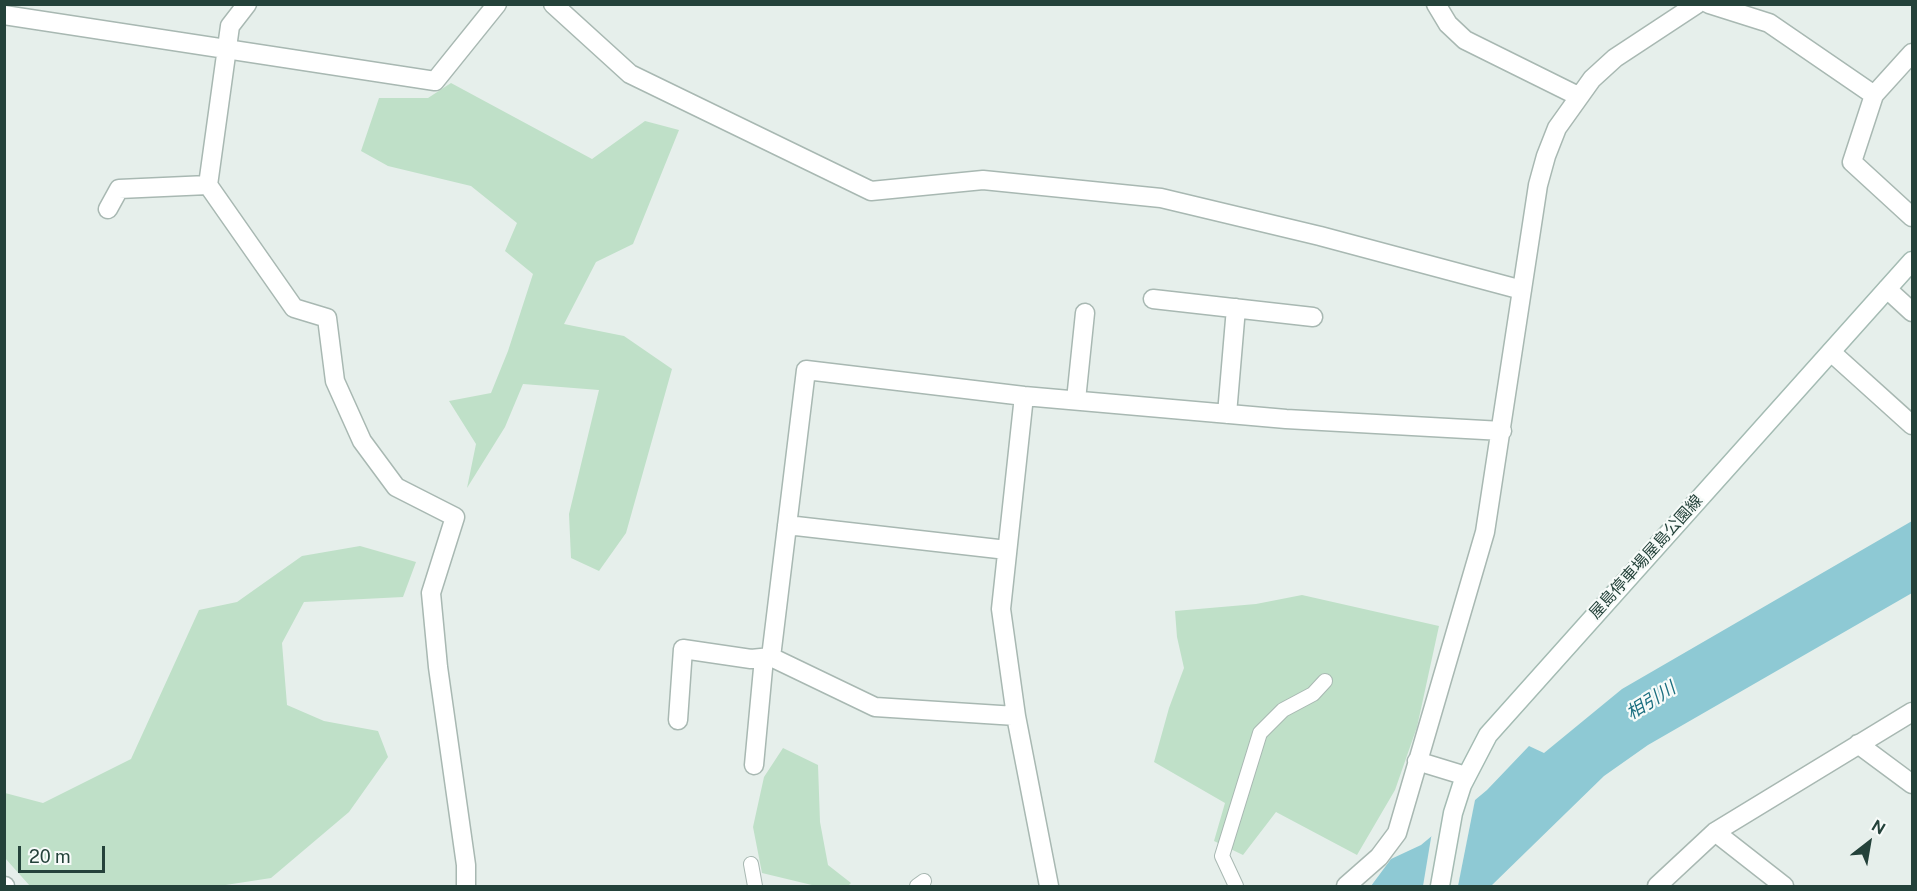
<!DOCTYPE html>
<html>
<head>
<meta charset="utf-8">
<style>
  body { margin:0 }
  #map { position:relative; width:1917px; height:891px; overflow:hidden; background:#e6efeb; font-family:"Public Sans",sans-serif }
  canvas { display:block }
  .frame { position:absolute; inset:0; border:6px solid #24423a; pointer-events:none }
  .north { position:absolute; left:1839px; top:813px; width:60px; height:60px; -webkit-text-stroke:4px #f7fbf9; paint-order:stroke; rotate:31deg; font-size:16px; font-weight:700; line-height:24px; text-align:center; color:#24423a }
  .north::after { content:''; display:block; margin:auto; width:21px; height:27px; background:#24423a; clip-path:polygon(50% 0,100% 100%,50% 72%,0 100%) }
  .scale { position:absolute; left:18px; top:846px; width:87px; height:27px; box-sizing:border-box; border:3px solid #24423a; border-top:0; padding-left:8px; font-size:18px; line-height:21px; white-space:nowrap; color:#24423a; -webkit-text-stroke:4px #f7fbf9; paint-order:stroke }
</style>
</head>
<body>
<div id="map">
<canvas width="1917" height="891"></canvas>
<div class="frame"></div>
<div class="north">N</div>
<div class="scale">20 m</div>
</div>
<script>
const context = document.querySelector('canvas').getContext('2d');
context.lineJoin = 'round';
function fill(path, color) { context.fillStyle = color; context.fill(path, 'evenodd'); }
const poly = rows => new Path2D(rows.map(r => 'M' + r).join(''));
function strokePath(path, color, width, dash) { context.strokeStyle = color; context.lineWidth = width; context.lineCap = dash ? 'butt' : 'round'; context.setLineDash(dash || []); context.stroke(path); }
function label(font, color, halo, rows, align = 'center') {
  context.font = font + ' "Public Sans","Noto Sans JP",sans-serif'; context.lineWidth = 4.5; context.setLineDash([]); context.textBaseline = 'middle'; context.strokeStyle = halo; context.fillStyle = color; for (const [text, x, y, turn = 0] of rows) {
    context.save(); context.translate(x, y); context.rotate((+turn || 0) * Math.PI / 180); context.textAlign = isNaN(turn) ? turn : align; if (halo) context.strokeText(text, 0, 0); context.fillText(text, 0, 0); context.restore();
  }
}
const green = poly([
  [451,83,592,159,645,121,679,130,633,244,596,262,564,324,624,336,672,369,626,533,599,571,571,558,569,514,599,390,523,384,505,427,467,488,476,444,449,401,491,393,508,351,533,274,505,251,517,223,471,186,388,166,361,151,379,98,428,98],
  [360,546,416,562,403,597,304,602,282,643,287,705,324,721,378,731,388,757,349,812,271,878,219,886,30,886,5,858,5,793,43,803,131,759,199,610,237,602,302,556],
  [1302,595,1439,626,1417,727,1395,790,1357,855,1276,812,1243,855,1214,841,1225,803,1154,762,1169,708,1184,668,1177,637,1175,611,1256,604],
  [783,748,818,765,820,822,828,865,851,883,848,886,816,886,762,873,753,827,764,777]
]);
const water = poly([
  [1912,521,1912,593,1648,745,1604,776,1491,886,1371,886,1391,859,1421,845,1487,790,1529,746,1544,753,1622,689]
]);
const pier = poly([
  [1476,795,1458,886,1423,886,1432,832]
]);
const service = poly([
  [751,864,755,886],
  [917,886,924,881],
  [1236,886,1222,856,1260,733,1283,710,1313,694,1325,681]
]);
const minor = poly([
  [247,4,230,26,208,185,294,308,327,318,335,381,362,441,396,487,455,517,431,593,438,667,466,865,466,886],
  [553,4,630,74,871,191,983,180,1161,198,1320,236,1522,290],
  [1436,4,1448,24,1465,40,1578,96],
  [1709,4,1769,23,1874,95,1852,162,1912,217],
  [4,15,435,81,497,4],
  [1874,95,1912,53],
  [108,209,119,189,208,185],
  [1887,289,1912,312],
  [1153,299,1313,317],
  [1831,352,1912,425],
  [1076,400,1085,313],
  [1227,414,1236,308],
  [787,525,1007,550],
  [1016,716,1001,609,1024,396],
  [678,720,683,649,751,659,771,657],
  [1858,744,1912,784],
  [1417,761,1466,776],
  [754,765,764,658],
  [1715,832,1784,886],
  [4,886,5,886],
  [1049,886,1016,716,875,707,771,657,806,370,1024,396,1286,419,1502,431],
  [1346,886,1379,857,1397,833,1485,532,1538,185,1546,156,1557,128,1592,79,1615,58,1697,4],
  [1657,886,1715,832,1912,712]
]);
const secondary = poly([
  [1440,886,1453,813,1462,785,1488,735,1912,261]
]);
const streetNames = [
  ["屋島停車場屋島公園線",1646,557,-48]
];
const waterNames = [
  ["相引川",1651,701,-32]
];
fill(green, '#bfe0c8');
fill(water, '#8ec9d4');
fill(pier, '#e6efeb');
strokePath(service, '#a8b8b2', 16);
strokePath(minor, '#a8b8b2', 21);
strokePath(secondary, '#a4bbb3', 21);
strokePath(service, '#fff', 14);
strokePath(minor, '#fff', 18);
strokePath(secondary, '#fff', 18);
label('16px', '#24423a', '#f7fbf9', streetNames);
label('italic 18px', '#1c6f80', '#f7fbf9', waterNames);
</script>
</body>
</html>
